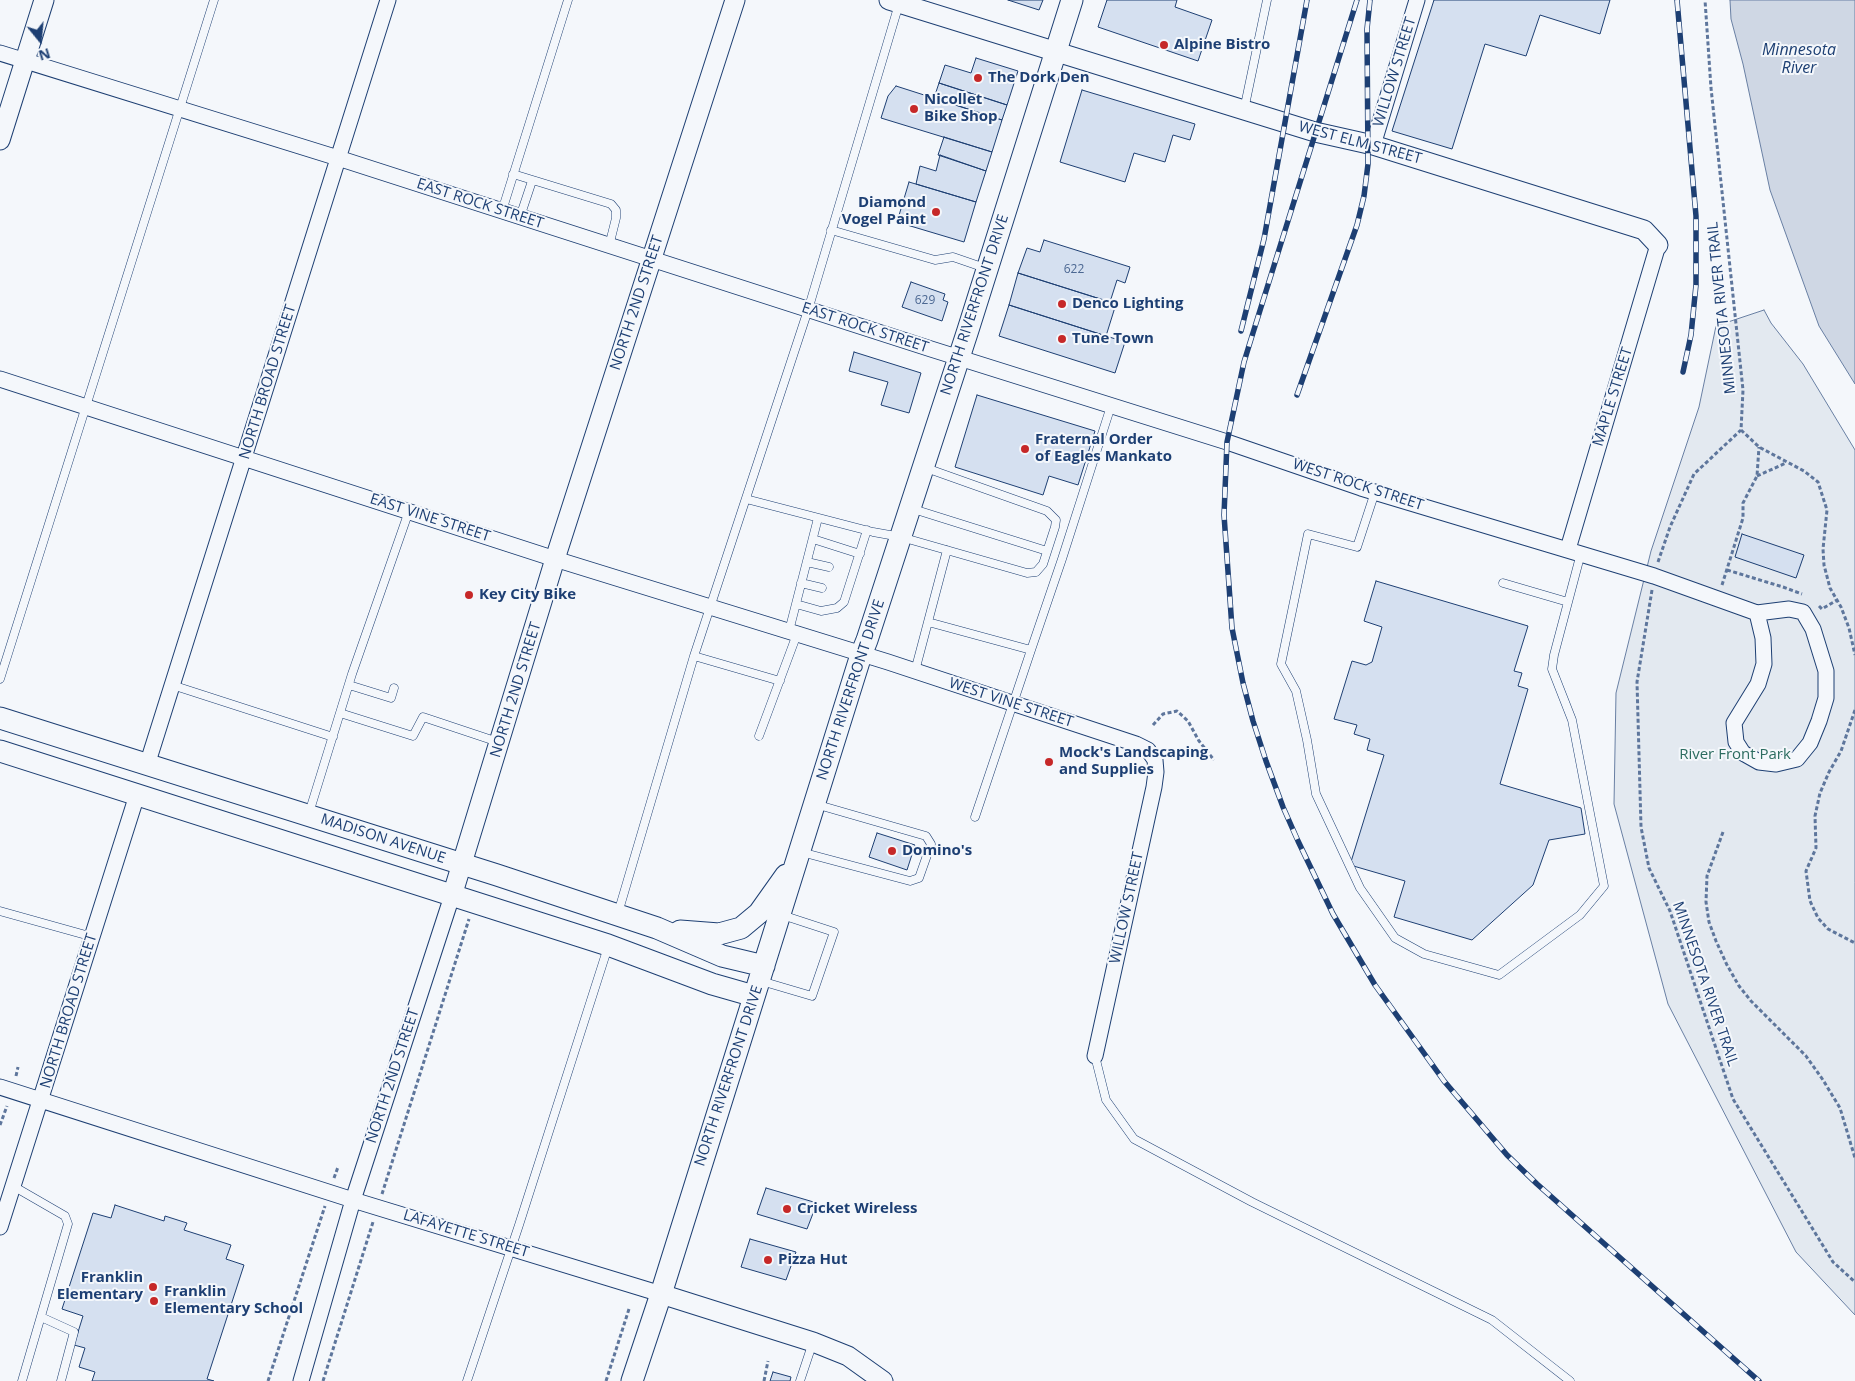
<!DOCTYPE html>
<html>
<head>
<meta charset="utf-8">
<style>
  body { margin:0 }
  #map { position:relative; width:1855px; height:1381px; overflow:hidden; background:#f4f7fb; font-family:"Open Sans",sans-serif }
  canvas { display:block }
  .north { position:absolute; left:15px; top:15px; width:50px; height:50px; -webkit-text-stroke:4px #f4f7fb; paint-order:stroke; rotate:163deg; font-size:14px; font-weight:700; line-height:20px; text-align:center; color:#1d3f73 }
  .north::after { content:''; display:block; margin:auto; width:18px; height:22px; background:#1d3f73; clip-path:polygon(50% 0,100% 100%,50% 72%,0 100%) }
</style>
</head>
<body>
<div id="map">
<canvas width="1855" height="1381"></canvas>
<div class="north">N</div>
</div>
<script>
const context = document.querySelector('canvas').getContext('2d');
context.lineJoin = 'round';
function fill(path, color) { context.fillStyle = color; context.fill(path, 'evenodd'); }
const poly = rows => new Path2D(rows.map(r => 'M' + r).join(''));
function strokePath(path, color, width, dash) { context.strokeStyle = color; context.lineWidth = width; context.lineCap = dash ? 'butt' : 'round'; context.setLineDash(dash || []); context.stroke(path); }
function label(font, color, halo, rows, align = 'center') {
  context.font = font + ' "Open Sans",sans-serif'; context.lineWidth = 4; context.setLineDash([]); context.textBaseline = 'middle'; context.strokeStyle = halo; context.fillStyle = color; for (const [text, x, y, turn = 0] of rows) {
    context.save(); context.translate(x, y); context.rotate((+turn || 0) * Math.PI / 180); context.textAlign = isNaN(turn) ? turn : align; if (halo) context.strokeText(text, 0, 0); context.fillText(text, 0, 0); context.restore();
  }
}
const green = poly([
  [1764,310,1771,323,1803,364,1855,450,1855,1315,1796,1252,1668,1004,1614,804,1616,693,1651,551,1699,407,1716,326,1764,310]
]);
const water = poly([
  [1730,0,1855,0,1855,384,1819,326,1770,190,1743,64,1731,19,1730,0]
]);
const building = poly([
  [1008,0,1043,0,1039,10,1008,0],
  [1107,0,1177,0,1175,7,1212,20,1198,61,1098,27,1107,0],
  [1434,0,1610,0,1600,34,1540,15,1526,56,1485,44,1452,149,1392,131,1434,0],
  [976,58,1018,71,1007,105,939,83,945,65,971,73,976,58],
  [939,83,1007,105,1002,120,934,98,939,83],
  [896,86,1002,120,992,152,881,118,888,96,896,86],
  [1082,90,1195,124,1190,140,1173,135,1165,162,1134,153,1125,182,1060,162,1082,90],
  [944,137,992,152,986,171,938,155,944,137],
  [940,155,986,171,976,202,916,184,920,166,936,171,940,155],
  [909,182,976,202,964,242,897,222,909,182],
  [1044,240,1130,267,1125,283,1117,280,1110,302,1018,273,1027,248,1040,252,1044,240],
  [1018,273,1116,304,1106,336,1009,305,1018,273],
  [911,282,945,294,943,300,948,302,942,321,902,307,911,282],
  [1009,305,1125,342,1115,373,999,336,1009,305],
  [854,352,921,373,909,413,881,405,888,382,849,371,854,352],
  [977,395,1095,431,1078,485,1049,476,1043,495,955,467,977,395],
  [1742,534,1804,555,1796,578,1735,557,1742,534],
  [1376,581,1528,626,1514,671,1522,673,1518,686,1528,689,1500,784,1581,808,1585,834,1549,840,1533,885,1472,940,1394,917,1405,881,1350,865,1384,755,1367,750,1370,739,1354,734,1357,725,1334,719,1352,661,1366,665,1372,662,1382,627,1364,621,1376,581],
  [877,833,915,845,907,870,869,857,877,833],
  [766,1188,817,1203,807,1229,757,1214,766,1188],
  [115,1205,164,1221,165,1216,187,1223,184,1230,231,1245,226,1259,244,1265,207,1379,214,1381,92,1381,95,1372,79,1367,85,1348,74,1345,83,1316,62,1309,93,1213,111,1218,115,1205],
  [750,1239,796,1252,786,1280,741,1267,750,1239],
  [773,1372,791,1377,790,1381,770,1381,773,1372]
]);
const path = poly([
  [1741,430,1759,447,1804,471,1818,482,1827,510,1823,549,1824,565,1830,588,1841,607,1849,628,1855,655],
  [1757,476,1786,463],
  [1658,562,1670,527,1694,474,1741,430,1743,390,1711,88,1705,0],
  [1727,570,1783,587,1802,594],
  [1722,585,1743,518,1743,503,1757,476,1759,447],
  [1652,590,1637,682,1641,827,1649,868,1670,911,1733,1099,1833,1262,1855,1282],
  [1819,606,1822,609,1837,600],
  [1855,710,1841,751,1829,772,1820,793,1815,816,1816,848,1806,871,1810,901,1818,918,1828,929,1855,943],
  [1153,725,1163,714,1177,711,1188,721,1199,741,1214,760],
  [1723,832,1707,876,1706,902,1709,922,1716,941,1727,965,1739,986,1751,1001,1806,1056,1823,1080,1840,1108,1855,1158],
  [16,1076,18,1067],
  [0,1125,7,1106],
  [334,1178,338,1167],
  [382,1194,469,919],
  [268,1381,325,1206],
  [323,1381,373,1222],
  [606,1381,629,1309],
  [764,1381,768,1361]
]);
const service = poly([
  [1244,110,1267,0],
  [513,174,611,204,616,210,616,218,609,246],
  [502,211,568,0],
  [520,217,532,181],
  [831,230,935,260,953,257,985,268],
  [1375,492,1357,547,1308,534,1281,664,1296,691,1307,740,1316,794,1360,888,1395,938,1424,954,1499,975,1580,915,1604,886,1572,720,1552,669,1554,655,1581,553],
  [746,499,873,532,901,537,1027,573,1036,572,1043,564,1055,527,1056,520,1047,511,926,468],
  [910,508,1047,551],
  [813,539,860,554],
  [807,562,829,567],
  [801,583,822,588],
  [1503,583,1568,602],
  [796,604,821,611,837,608,844,602,867,530],
  [928,622,1031,650,975,817],
  [789,631,818,518],
  [1031,650,1062,559,1111,406],
  [694,656,780,681],
  [915,671,947,550],
  [0,679,214,0],
  [172,685,333,737],
  [349,685,391,698,394,688],
  [340,713,413,736,423,717,498,742],
  [759,736,797,634],
  [309,813,352,674,409,511],
  [801,852,910,881,919,878,931,844,926,836,815,804],
  [0,911,93,937],
  [618,913,694,656,808,310,899,4],
  [761,981,812,996,834,932,782,915],
  [1095,1056,1106,1100,1134,1139,1252,1202,1492,1320,1570,1381],
  [13,1186,65,1216,68,1224,22,1381],
  [41,1317,74,1332,61,1381],
  [467,1381,519,1225,608,947],
  [800,1381,813,1342]
]);
const minor = poly([
  [0,53,338,158,931,349,1227,442,1361,488,1654,576,1757,613,1763,638,1764,664,1758,684,1734,723,1736,742,1743,753,1759,762,1776,764,1797,759,1810,743,1819,721,1826,698,1826,671,1813,629,1803,612,1789,609,1757,613],
  [1373,145,1417,0],
  [0,379,555,559,888,662,1136,744,1148,750,1155,760,1156,772,1154,787,1095,1056],
  [1568,549,1658,245],
  [147,765,388,0],
  [0,1087,353,1200,661,1294],
  [0,1227,137,795],
  [301,1381,353,1200,452,896]
]);
const tertiary = poly([
  [889,0,1315,132,1373,145,1644,230,1658,245],
  [0,140,44,0],
  [452,896,555,559,735,0],
  [661,1294,813,1342,848,1356,883,1381]
]);
const secondary = poly([
  [0,718,497,875,657,928,722,956,764,966],
  [0,751,608,945,712,984,754,996],
  [680,931,719,934,741,928,759,913,786,875],
  [632,1381,661,1294,861,655,867,640,968,330,1072,0]
]);
const rail = poly([
  [1357,0,1252,336,1244,362,1227,442,1224,515,1232,628,1243,683,1253,721,1266,761,1283,807,1298,841,1333,914,1375,985,1444,1081,1507,1155,1537,1184,1759,1381],
  [1677,0,1696,216,1696,285,1691,335,1683,372],
  [1241,331,1264,239,1307,0],
  [1297,395,1357,225,1364,196,1368,164,1367,29,1370,0]
]);
const markers = [
  [1164,45,5,"#c62828"],
  [978,78,5,"#c62828"],
  [914,109,5,"#c62828"],
  [936,212,5,"#c62828"],
  [1062,304,5,"#c62828"],
  [1062,339,5,"#c62828"],
  [1025,449,5,"#c62828"],
  [469,595,5,"#c62828"],
  [1049,762,5,"#c62828"],
  [892,851,5,"#c62828"],
  [787,1209,5,"#c62828"],
  [768,1260,5,"#c62828"],
  [153,1287,5,"#c62828"],
  [154,1301,5,"#c62828"]
];
const numberNames = [
  ["622",1074,270],
  ["629",925,301]
];
const poiNames = [
  ["Alpine Bistro",1174,45],
  ["The Dork Den",988,78],
  ["Nicollet",924,100],
  ["Bike Shop",924,117],
  ["Diamond",926,203,"right"],
  ["Vogel Paint",926,220,"right"],
  ["Denco Lighting",1072,304],
  ["Tune Town",1072,339],
  ["Fraternal Order",1035,440],
  ["of Eagles Mankato",1035,457],
  ["Key City Bike",479,595],
  ["Mock's Landscaping",1059,753],
  ["and Supplies",1059,770],
  ["Domino's",902,851],
  ["Cricket Wireless",797,1209],
  ["Pizza Hut",778,1260],
  ["Franklin",143,1278,"right"],
  ["Elementary",143,1295,"right"],
  ["Franklin",164,1292],
  ["Elementary School",164,1309]
];
const streetNames = [
  ["WILLOW STREET",1395,72,-73],
  ["WEST ELM STREET",1360,143,15],
  ["EAST ROCK STREET",480,204,18],
  ["NORTH 2ND STREET",637,303,-72],
  ["NORTH RIVERFRONT DRIVE",975,305,-72],
  ["MINNESOTA RIVER TRAIL",1722,308,-96],
  ["EAST ROCK STREET",865,328,18],
  ["NORTH BROAD STREET",268,382,-73],
  ["MAPLE STREET",1613,397,-73],
  ["WEST ROCK STREET",1358,485,18],
  ["EAST VINE STREET",430,518,18],
  ["NORTH 2ND STREET",516,690,-73],
  ["NORTH RIVERFRONT DRIVE",851,690,-72],
  ["WEST VINE STREET",1011,703,18],
  ["MADISON AVENUE",383,839,18],
  ["WILLOW STREET",1127,908,-78],
  ["MINNESOTA RIVER TRAIL",1705,984,71],
  ["NORTH BROAD STREET",69,1011,-73],
  ["NORTH 2ND STREET",393,1076,-72],
  ["NORTH RIVERFRONT DRIVE",729,1076,-72],
  ["LAFAYETTE STREET",466,1234,17]
];
const parkNames = [
  ["River Front Park",1735,755]
];
const waterNames = [
  ["Minnesota",1799,50],
  ["River",1799,68]
];
fill(green, '#e3e9f0');
strokePath(green, '#687fa3', 1);
fill(water, '#cfd7e4');
strokePath(water, '#687fa3', 1);
fill(building, '#d5e0f0');
strokePath(building, '#1d3f73', 1);
strokePath(service, '#1d3f73', 9);
strokePath(minor, '#1d3f73', 17);
strokePath(tertiary, '#1d3f73', 21);
strokePath(secondary, '#1d3f73', 23);
strokePath(path, '#5e769c', 3, [4, 2.5]);
strokePath(service, '#f4f7fb', 8);
strokePath(minor, '#f4f7fb', 15);
strokePath(tertiary, '#f4f7fb', 19);
strokePath(secondary, '#f4f7fb', 21);
strokePath(rail, '#1d3f73', 5.5);
strokePath(rail, '#f4f7fb', 4, [11]);
for (const [x, y, r, color] of markers) { const dot = new Path2D(); dot.arc(x, y, r, 0, 2 * Math.PI); context.fillStyle = color; context.fill(dot); strokePath(dot, '#f4f7fb', 2); }
label('12px', '#4b6792', null, numberNames);
label('bold 15px', '#1d3f73', '#f4f7fb', poiNames, 'left');
label('15px', '#1d3f73', '#f4f7fb', streetNames);
label('15px', '#2c6c60', '#f4f7fb', parkNames);
label('italic 16px', '#1d3f73', '#f4f7fb', waterNames);
</script>
</body>
</html>
